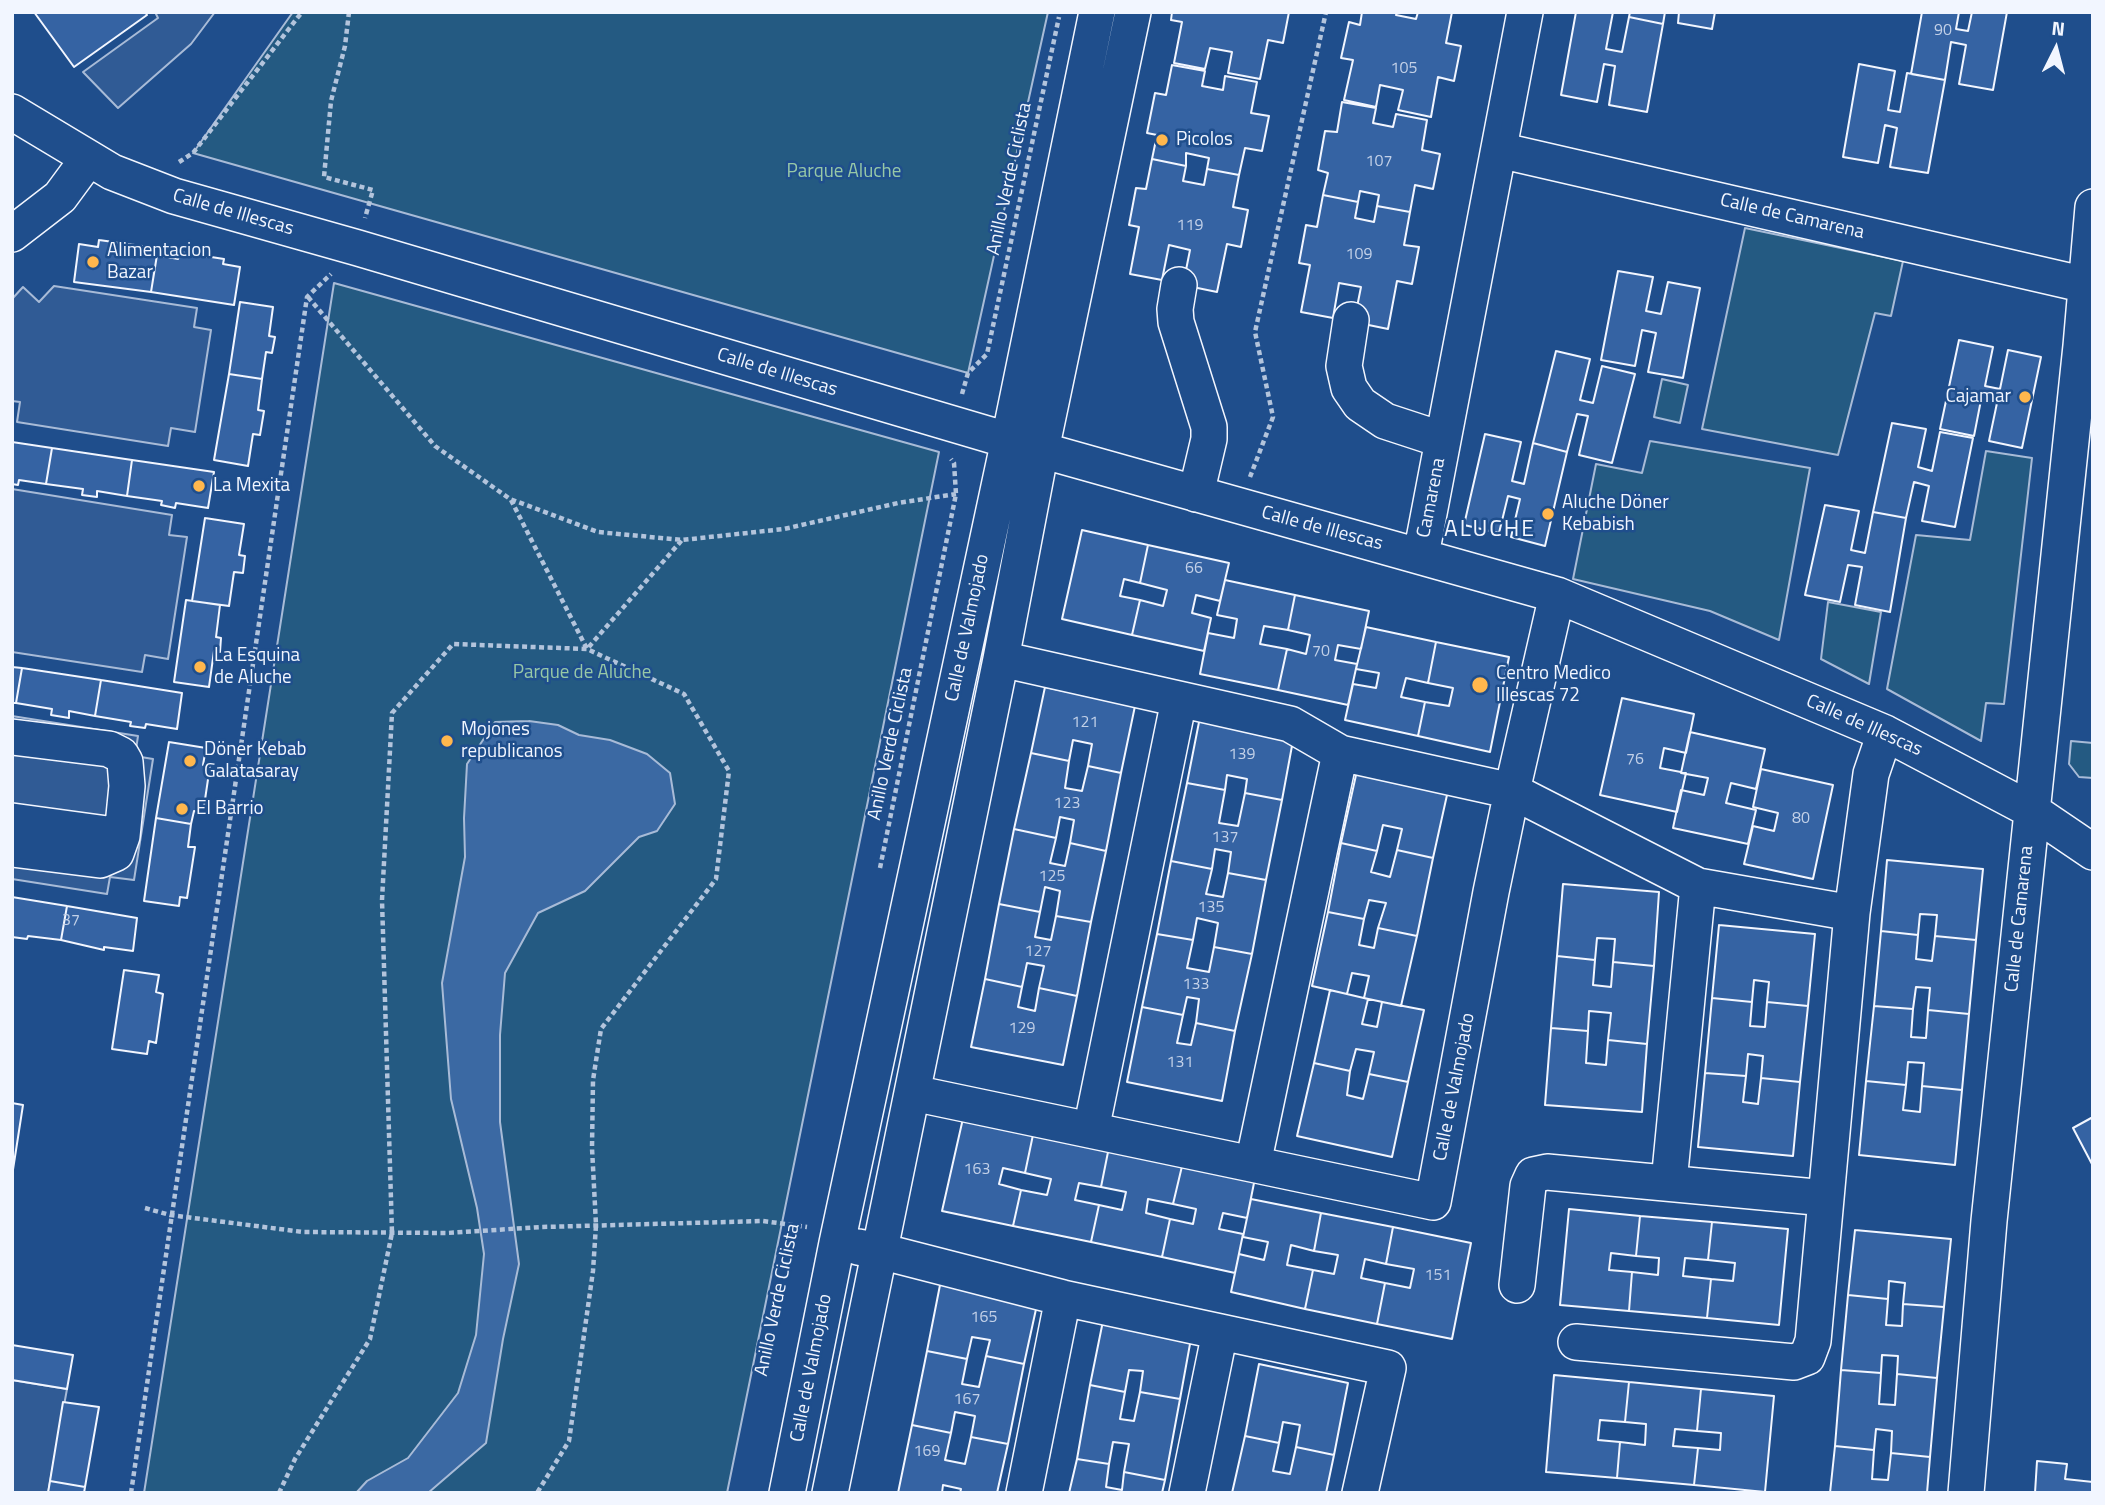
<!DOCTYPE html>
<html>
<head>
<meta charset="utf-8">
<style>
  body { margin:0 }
  #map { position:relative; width:2105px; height:1505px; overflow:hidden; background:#1f4e8c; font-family:"Titillium Web",sans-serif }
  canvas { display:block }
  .frame { position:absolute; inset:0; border:14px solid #f2f6ff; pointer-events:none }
  .north { position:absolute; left:2021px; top:14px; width:70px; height:70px; -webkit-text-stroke:5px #1f4e8c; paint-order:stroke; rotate:6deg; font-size:19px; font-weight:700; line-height:28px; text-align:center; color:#f2f6ff }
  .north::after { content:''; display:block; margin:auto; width:24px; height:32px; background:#f2f6ff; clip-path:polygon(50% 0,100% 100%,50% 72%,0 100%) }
</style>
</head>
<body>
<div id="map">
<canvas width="2105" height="1505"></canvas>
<div class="frame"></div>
<div class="north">N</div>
</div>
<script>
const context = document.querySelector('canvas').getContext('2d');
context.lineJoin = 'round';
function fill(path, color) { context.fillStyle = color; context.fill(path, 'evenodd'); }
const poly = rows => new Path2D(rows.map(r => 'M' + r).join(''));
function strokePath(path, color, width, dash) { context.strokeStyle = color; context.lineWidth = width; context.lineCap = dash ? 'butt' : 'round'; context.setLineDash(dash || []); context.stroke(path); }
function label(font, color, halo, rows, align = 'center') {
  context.font = font + ' "Titillium Web",sans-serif'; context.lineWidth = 5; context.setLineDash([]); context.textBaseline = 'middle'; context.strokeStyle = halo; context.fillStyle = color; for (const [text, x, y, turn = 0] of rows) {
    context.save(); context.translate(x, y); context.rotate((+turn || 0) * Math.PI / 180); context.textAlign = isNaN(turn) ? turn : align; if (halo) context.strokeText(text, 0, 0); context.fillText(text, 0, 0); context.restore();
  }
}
const green = poly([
  [293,12,1048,12,968,373,193,153,293,12],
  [1745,228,1903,261,1891,316,1875,313,1838,455,1702,429,1745,228],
  [334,283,939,452,727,1493,144,1493,334,283],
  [1662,379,1688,385,1680,423,1654,417,1662,379],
  [1650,441,1810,468,1779,640,1710,611,1573,579,1596,464,1642,473,1650,441],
  [1986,451,2032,458,2004,704,1986,703,1981,741,1887,689,1916,535,1970,540,1986,451],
  [1828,602,1881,612,1869,684,1821,659,1828,602],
  [2071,741,2093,743,2093,778,2079,777,2069,764,2071,741]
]);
const parking = poly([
  [155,12,215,12,191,44,118,108,83,72,158,18,155,12],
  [54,286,197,308,194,327,211,330,195,432,171,428,168,446,17,422,20,402,12,401,12,299,23,287,39,302,54,286],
  [12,489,172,515,169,535,187,537,168,659,145,655,142,672,12,652,12,489],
  [12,716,138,736,135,756,153,759,134,880,110,877,107,894,12,879,12,716],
  [12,1380,67,1389,48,1493,12,1493,12,1380]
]);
const water = poly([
  [529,721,558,725,579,735,610,740,647,754,670,773,675,804,657,831,639,837,585,891,538,913,505,973,500,1035,500,1122,519,1264,503,1339,486,1443,428,1493,356,1493,367,1481,408,1458,458,1393,476,1335,484,1254,477,1208,451,1099,442,983,465,857,464,818,467,764,495,722,529,721]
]);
const building = poly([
  [34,12,145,12,147,15,74,67,34,12],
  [1172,12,1289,12,1283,43,1268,40,1260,79,1228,73,1232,52,1210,48,1205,69,1174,63,1182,22,1171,20,1172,12],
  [1362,12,1397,12,1396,15,1416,19,1418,12,1452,12,1446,43,1461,46,1454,81,1438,77,1431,117,1398,110,1403,90,1380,85,1376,107,1344,100,1353,60,1341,58,1349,22,1360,25,1362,12],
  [1576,12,1613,12,1606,49,1622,52,1629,17,1663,24,1647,112,1609,105,1615,66,1604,64,1597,102,1561,95,1576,12],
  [1630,12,1665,12,1663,24,1629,17,1630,12],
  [1679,12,1715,12,1712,29,1678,23,1679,12],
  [1922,12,1959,12,1956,29,1968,31,1972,12,2007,12,1993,90,1959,84,1966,45,1951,42,1945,80,1911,74,1922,12],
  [1859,64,1895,71,1888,110,1900,112,1907,73,1945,80,1928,173,1890,167,1897,128,1885,125,1878,163,1843,157,1859,64],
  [1172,65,1205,71,1202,86,1223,90,1225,76,1257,82,1251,113,1269,116,1262,151,1245,148,1239,175,1207,169,1209,158,1186,153,1186,166,1152,159,1157,135,1147,133,1155,93,1166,95,1172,65],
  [1342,102,1376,108,1373,123,1393,127,1396,114,1427,120,1422,150,1440,154,1433,189,1415,185,1410,212,1377,206,1379,195,1360,191,1358,202,1323,195,1328,173,1318,170,1325,131,1337,132,1342,102],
  [1152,159,1186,166,1183,181,1204,185,1207,169,1239,175,1233,207,1248,210,1241,247,1227,244,1217,292,1183,285,1190,250,1169,245,1162,280,1130,274,1139,227,1129,225,1136,188,1146,189,1152,159],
  [1323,195,1358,202,1355,218,1374,222,1377,206,1410,212,1404,245,1419,247,1412,284,1397,281,1388,329,1354,322,1361,287,1339,283,1333,318,1301,312,1310,265,1299,263,1306,225,1317,227,1323,195],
  [99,240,142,246,142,253,157,255,151,292,74,282,79,244,98,247,99,240],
  [179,252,224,259,223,264,240,267,234,305,151,292,157,255,178,259,179,252],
  [1618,271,1653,277,1646,311,1661,314,1668,282,1700,288,1683,378,1648,372,1656,333,1642,330,1635,366,1601,360,1618,271],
  [240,302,273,307,269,336,275,337,272,353,266,352,262,379,229,374,240,302],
  [1959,340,1993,347,1985,386,2000,389,2008,350,2041,357,2022,448,1989,441,1997,403,1981,400,1974,436,1940,429,1959,340],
  [1556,351,1590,359,1580,400,1593,403,1602,366,1635,374,1612,463,1579,455,1588,416,1577,414,1567,452,1533,443,1556,351],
  [229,374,262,379,258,410,264,411,260,435,253,434,248,466,214,460,229,374],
  [1892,423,1926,429,1918,467,1932,471,1940,432,1973,438,1955,527,1922,521,1929,486,1914,482,1906,518,1873,512,1892,423],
  [1485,434,1521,442,1512,481,1524,484,1533,443,1567,452,1545,546,1511,537,1520,499,1508,496,1499,533,1464,525,1485,434],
  [12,442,52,448,46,484,19,480,18,485,12,484,12,442],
  [52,448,132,460,127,496,97,491,97,497,82,495,83,489,46,484,52,448],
  [132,460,214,472,208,508,176,503,175,508,161,505,162,501,127,496,132,460],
  [1825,505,1859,511,1851,550,1865,553,1873,512,1906,518,1890,612,1855,605,1862,567,1848,565,1840,602,1805,595,1825,505],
  [205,518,244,524,239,555,245,556,243,573,234,572,229,606,192,601,205,518],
  [1082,530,1148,545,1140,583,1124,579,1120,596,1140,600,1132,635,1062,619,1082,530],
  [1148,545,1229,563,1220,601,1196,595,1192,613,1211,618,1204,651,1132,635,1140,600,1163,606,1167,590,1140,583,1148,545],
  [1225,580,1295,595,1288,630,1264,626,1260,644,1287,649,1278,690,1200,674,1208,633,1234,638,1237,619,1217,615,1225,580],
  [1295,595,1369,611,1361,649,1338,645,1335,660,1357,664,1348,705,1278,690,1287,649,1306,654,1310,635,1288,630,1295,595],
  [186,600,220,605,216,637,221,638,220,652,214,651,209,687,174,682,186,600],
  [1366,627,1436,642,1428,683,1406,678,1401,697,1425,702,1418,736,1345,720,1353,684,1376,688,1379,673,1356,669,1366,627],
  [1436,642,1509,657,1490,752,1418,736,1425,702,1449,706,1453,688,1428,683,1436,642],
  [12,667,22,668,16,703,12,703,12,667],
  [22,668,101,680,95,716,69,711,69,718,51,715,52,709,16,703,22,668],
  [101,680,182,693,177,729,146,724,145,728,130,726,131,722,95,716,101,680],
  [1045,687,1135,706,1121,773,1088,766,1092,744,1073,740,1069,761,1031,753,1045,687],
  [1622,698,1694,714,1686,753,1664,748,1660,768,1686,773,1677,812,1600,795,1622,698],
  [1200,717,1294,735,1282,800,1245,793,1247,779,1227,775,1225,790,1187,783,1200,717],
  [1690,732,1765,749,1756,789,1731,783,1726,803,1756,810,1748,844,1673,828,1681,790,1704,795,1708,778,1681,773,1690,732],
  [169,742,206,748,203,765,210,766,203,813,194,811,191,824,156,818,169,742],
  [1031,753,1069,761,1065,788,1082,791,1088,766,1121,773,1106,851,1070,843,1074,820,1060,817,1056,838,1014,829,1031,753],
  [1358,766,1449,786,1433,858,1397,850,1402,829,1383,825,1377,851,1341,843,1358,766],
  [1761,769,1833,785,1813,879,1744,864,1753,826,1774,831,1778,813,1753,807,1761,769],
  [1187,783,1225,790,1219,823,1238,826,1245,793,1282,800,1266,880,1228,873,1231,852,1215,849,1212,869,1171,861,1187,783],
  [156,818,191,824,188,847,195,847,187,898,180,897,179,906,144,901,156,818],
  [1014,829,1056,838,1050,863,1065,866,1070,843,1106,851,1091,922,1056,916,1060,891,1045,887,1040,912,999,904,1014,829],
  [1341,843,1377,851,1371,872,1390,877,1397,850,1433,858,1417,936,1378,928,1386,903,1369,900,1364,919,1328,912,1341,843],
  [1887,860,1983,869,1976,940,1935,936,1937,915,1920,914,1918,935,1881,931,1887,860],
  [1171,861,1212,869,1206,894,1223,897,1228,873,1266,880,1252,954,1214,947,1218,923,1197,918,1193,940,1157,934,1171,861],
  [1563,884,1659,892,1654,966,1613,962,1615,939,1597,938,1595,960,1557,956,1563,884],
  [12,897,67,906,61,940,28,936,27,939,12,937,12,897],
  [999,904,1040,912,1035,937,1051,940,1056,916,1091,922,1077,996,1039,988,1044,966,1027,963,1022,987,985,979,999,904],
  [67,906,137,918,133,951,104,947,104,950,61,940,67,906],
  [1328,912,1364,919,1359,945,1374,948,1378,928,1417,936,1401,1006,1364,998,1369,976,1352,973,1347,994,1312,986,1328,912],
  [1719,925,1815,934,1808,1006,1767,1002,1769,982,1754,980,1752,1002,1712,998,1719,925],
  [1881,931,1918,935,1916,959,1932,961,1935,936,1976,940,1969,1014,1928,1010,1930,988,1916,987,1913,1009,1874,1006,1881,931],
  [1157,934,1193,940,1187,968,1209,972,1214,947,1252,954,1235,1031,1196,1023,1199,999,1187,997,1183,1015,1142,1007,1157,934],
  [1557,956,1595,960,1593,985,1611,987,1613,962,1654,966,1647,1044,1608,1040,1611,1013,1589,1011,1588,1031,1551,1028,1557,956],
  [124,970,159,975,156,992,163,994,156,1043,149,1041,147,1054,112,1049,124,970],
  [985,979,1022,987,1018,1007,1035,1011,1039,988,1077,996,1063,1065,971,1047,985,979],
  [1330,990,1368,999,1362,1024,1377,1027,1382,1002,1424,1010,1408,1082,1369,1074,1374,1052,1356,1049,1350,1071,1314,1063,1330,990],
  [1712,998,1752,1002,1750,1026,1765,1027,1767,1002,1808,1006,1800,1082,1761,1078,1763,1056,1748,1054,1746,1076,1705,1073,1712,998],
  [1874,1006,1913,1009,1911,1037,1926,1038,1928,1010,1969,1014,1962,1090,1922,1086,1924,1063,1908,1062,1906,1085,1866,1081,1874,1006],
  [1142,1007,1183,1015,1177,1043,1191,1045,1196,1023,1235,1031,1222,1101,1127,1082,1142,1007],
  [1551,1028,1588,1031,1586,1063,1606,1065,1608,1040,1647,1044,1642,1112,1545,1105,1551,1028],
  [1314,1063,1350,1071,1347,1095,1363,1099,1369,1074,1408,1082,1392,1157,1297,1136,1314,1063],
  [1705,1073,1746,1076,1743,1102,1758,1104,1761,1078,1800,1082,1793,1156,1698,1147,1705,1073],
  [1866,1081,1906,1085,1903,1110,1920,1112,1922,1086,1962,1090,1955,1165,1859,1155,1866,1081],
  [12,1103,23,1105,12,1176,12,1103],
  [964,1114,1034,1130,1025,1173,1003,1168,999,1184,1021,1190,1013,1226,942,1211,964,1114],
  [2093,1117,2093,1166,2073,1128,2093,1117],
  [1034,1130,1109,1147,1101,1187,1079,1183,1075,1200,1099,1205,1091,1242,1013,1226,1021,1190,1047,1195,1051,1179,1025,1173,1034,1130],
  [1109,1147,1183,1162,1173,1204,1148,1199,1146,1213,1170,1219,1162,1257,1091,1242,1099,1205,1122,1210,1126,1192,1101,1187,1109,1147],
  [1183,1162,1255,1178,1247,1218,1223,1213,1219,1229,1243,1234,1235,1273,1162,1257,1170,1219,1193,1224,1196,1209,1173,1204,1183,1162],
  [1251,1199,1321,1213,1314,1251,1291,1245,1287,1265,1313,1270,1305,1309,1231,1292,1239,1254,1264,1260,1268,1242,1243,1237,1251,1199],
  [1569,1209,1640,1216,1636,1256,1611,1253,1609,1270,1632,1272,1629,1311,1560,1305,1569,1209],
  [1321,1213,1393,1227,1386,1264,1365,1259,1361,1278,1385,1283,1377,1324,1305,1309,1313,1270,1334,1274,1338,1255,1314,1251,1321,1213],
  [1640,1216,1712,1222,1708,1260,1685,1258,1683,1276,1711,1279,1707,1318,1629,1311,1632,1272,1658,1275,1659,1258,1636,1256,1640,1216],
  [1712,1222,1788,1229,1779,1325,1707,1318,1711,1279,1733,1281,1735,1263,1708,1260,1712,1222],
  [1393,1227,1471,1243,1452,1339,1377,1324,1385,1283,1410,1288,1414,1269,1386,1264,1393,1227],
  [1855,1230,1951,1239,1944,1307,1903,1304,1905,1283,1889,1281,1888,1299,1848,1295,1855,1230],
  [941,1280,1038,1300,1024,1364,986,1356,990,1340,972,1337,967,1359,927,1351,941,1280],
  [1848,1295,1888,1299,1886,1325,1902,1326,1903,1304,1944,1307,1937,1378,1897,1374,1898,1356,1882,1355,1881,1373,1841,1370,1848,1295],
  [1104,1316,1192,1333,1180,1399,1140,1392,1143,1371,1129,1370,1125,1392,1090,1385,1104,1316],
  [12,1345,73,1355,67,1389,12,1380,12,1345],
  [927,1351,967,1359,962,1384,979,1387,986,1356,1024,1364,1008,1444,971,1437,975,1416,955,1412,951,1433,912,1425,927,1351],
  [1259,1364,1348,1383,1334,1455,1296,1447,1300,1425,1283,1422,1279,1443,1245,1436,1259,1364],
  [1841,1370,1881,1373,1879,1404,1895,1405,1897,1374,1937,1378,1930,1457,1891,1453,1892,1431,1876,1429,1874,1450,1835,1446,1841,1370],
  [1554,1375,1629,1382,1625,1422,1600,1420,1598,1440,1620,1442,1617,1478,1546,1472,1554,1375],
  [1629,1382,1701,1389,1697,1431,1675,1429,1673,1446,1698,1448,1694,1485,1617,1478,1620,1442,1645,1445,1646,1424,1625,1422,1629,1382],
  [1090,1385,1125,1392,1120,1419,1134,1421,1140,1392,1180,1399,1165,1480,1124,1472,1129,1444,1113,1442,1109,1464,1077,1459,1090,1385],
  [1701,1389,1774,1396,1765,1492,1694,1485,1698,1448,1720,1450,1721,1433,1697,1431,1701,1389],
  [63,1402,99,1407,85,1487,50,1481,63,1402],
  [912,1425,951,1433,945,1460,965,1464,971,1437,1008,1444,997,1493,960,1493,961,1489,943,1485,942,1493,898,1493,912,1425],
  [1245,1436,1279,1443,1273,1471,1290,1474,1296,1447,1334,1455,1326,1493,1232,1493,1245,1436],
  [1835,1446,1874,1450,1872,1479,1888,1480,1891,1453,1930,1457,1927,1493,1830,1493,1835,1446],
  [1077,1459,1109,1464,1106,1487,1122,1490,1124,1472,1165,1480,1162,1493,1069,1493,1077,1459],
  [2037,1461,2067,1464,2065,1479,2093,1482,2093,1493,2035,1493,2037,1461],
  [50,1481,85,1487,84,1493,48,1493,50,1481]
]);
const path = poly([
  [349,12,345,46,331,101,324,177,373,190,365,218],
  [179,162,193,153,302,12],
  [308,297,435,446,510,499,598,532,682,540,784,529,898,503,956,494],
  [962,394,968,373,987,354,1059,17],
  [1250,477,1273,417,1255,332,1326,12],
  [511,500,587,649,682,540],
  [880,868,956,494,954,463,951,459],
  [145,1208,170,1215,303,1232,447,1233,542,1227,763,1221,807,1227],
  [131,1493,307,297,331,274],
  [279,1493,295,1459,370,1339,392,1233,382,900,392,713,453,644,587,649,684,694,729,771,716,879,601,1029,593,1080,592,1148,596,1225,593,1271,569,1441,537,1493]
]);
const minor = poly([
  [12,112,112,172,174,196,358,248,1041,450,1557,595,1885,733,2031,810,2093,852],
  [1499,150,2086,285],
  [12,234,60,197,88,159],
  [1179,285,1175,309,1176,322,1209,427,1209,439,1196,494],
  [1351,320,1344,366,1349,388,1360,404,1385,421,1443,440],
  [1421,555,1525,12],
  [1001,659,1290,724,1340,753,1512,791,1698,886,1852,913],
  [12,737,109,749,121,755,125,762,127,786,122,836,116,853,100,860,12,849],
  [12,821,122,836],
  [913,1093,1433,1202,1491,892,1512,791,1557,595],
  [1091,1130,1179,700],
  [1253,1164,1340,753],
  [1669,1182,1698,886],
  [858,1247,880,1251,1063,1298,1388,1368,1360,1493],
  [1517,1285,1528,1186,1533,1175,1547,1172,1826,1198],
  [1576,1342,1794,1362,1807,1357,1813,1341,1852,913,1871,774,1885,733],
  [787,1493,837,1243,1009,440,1097,12],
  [830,1493,1001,659,1041,450,1133,12],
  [1024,1493,1063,1298],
  [1187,1493,1220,1332],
  [1966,1493,1989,1221,2081,346,2093,207]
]);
const markers = [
  [1162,140,7,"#ffb74d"],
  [93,262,7,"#ffb74d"],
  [2025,397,7,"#ffb74d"],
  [199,486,7,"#ffb74d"],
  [1548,514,7,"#ffb74d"],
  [200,667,7,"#ffb74d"],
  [1480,685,9,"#ffb74d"],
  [447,741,7,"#ffb74d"],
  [190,761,7,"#ffb74d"],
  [182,809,7,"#ffb74d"]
];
const numberNames = [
  ["90",1943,31],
  ["105",1404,69],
  ["107",1379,162],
  ["119",1190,226],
  ["109",1359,255],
  ["66",1194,569],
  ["70",1321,652],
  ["121",1085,723],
  ["139",1242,755],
  ["76",1635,760],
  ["123",1067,804],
  ["80",1801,819],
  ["137",1225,838],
  ["125",1052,877],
  ["135",1211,908],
  ["37",71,921],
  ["127",1038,952],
  ["133",1196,985],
  ["129",1022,1029],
  ["131",1180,1063],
  ["163",977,1170],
  ["151",1438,1276],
  ["165",984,1318],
  ["167",967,1400],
  ["169",927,1452]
];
const poiNames = [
  ["Picolos",1176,140],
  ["Alimentacion",107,251],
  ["Bazar",107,273],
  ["Cajamar",2011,397,"right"],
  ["La Mexita",213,486],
  ["Aluche Döner",1562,503],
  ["Kebabish",1562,525],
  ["La Esquina",214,656],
  ["de Aluche",214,678],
  ["Centro Medico",1496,674],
  ["Illescas 72",1496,696],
  ["Mojones",461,730],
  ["republicanos",461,752],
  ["Döner Kebab",204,750],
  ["Galatasaray",204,772],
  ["El Barrio",196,809]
];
const parkNames = [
  ["Parque Aluche",844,172],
  ["Parque de Aluche",582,673]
];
const streetNames = [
  ["Anillo Verde Ciclista",1010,179,-78],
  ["Calle de Illescas",233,213,16],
  ["Calle de Camarena",1792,217,13],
  ["Calle de Illescas",777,373,17],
  ["Camarena",1432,498,-79],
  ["Calle de Illescas",1322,529,15],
  ["Calle de Valmojado",968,628,-78],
  ["Calle de Illescas",1864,726,24],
  ["Anillo Verde Ciclista",891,744,-78],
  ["Calle de Camarena",2020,919,-84],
  ["Calle de Valmojado",1455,1087,-79],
  ["Anillo Verde Ciclista",778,1300,-78],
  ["Calle de Valmojado",812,1368,-79]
];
const quarterNames = [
  ["ALUCHE",1490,530]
];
fill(green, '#245a82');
strokePath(green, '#a8bbd7', 2);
fill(parking, '#305b95');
strokePath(parking, '#a8bbd7', 2);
fill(water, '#3b69a3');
strokePath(water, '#a8bbd7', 2);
fill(building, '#3563a3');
strokePath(building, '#f2f6ff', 2);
strokePath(minor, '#f2f6ff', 38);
strokePath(path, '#b3c4dc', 4.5, [5, 3.5]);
strokePath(minor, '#1f4e8c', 35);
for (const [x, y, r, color] of markers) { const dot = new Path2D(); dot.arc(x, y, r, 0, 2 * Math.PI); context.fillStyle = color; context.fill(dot); strokePath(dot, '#1f4e8c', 2.5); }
label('16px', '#c3d1e8', null, numberNames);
label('19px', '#f2f6ff', '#1f4e8c', poiNames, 'left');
label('19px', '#97c8a6', '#1f4e8c', parkNames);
label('19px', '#f2f6ff', '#1f4e8c', streetNames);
context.letterSpacing = '2px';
label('23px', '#f2f6ff', '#1f4e8c', quarterNames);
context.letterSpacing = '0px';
</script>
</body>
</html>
